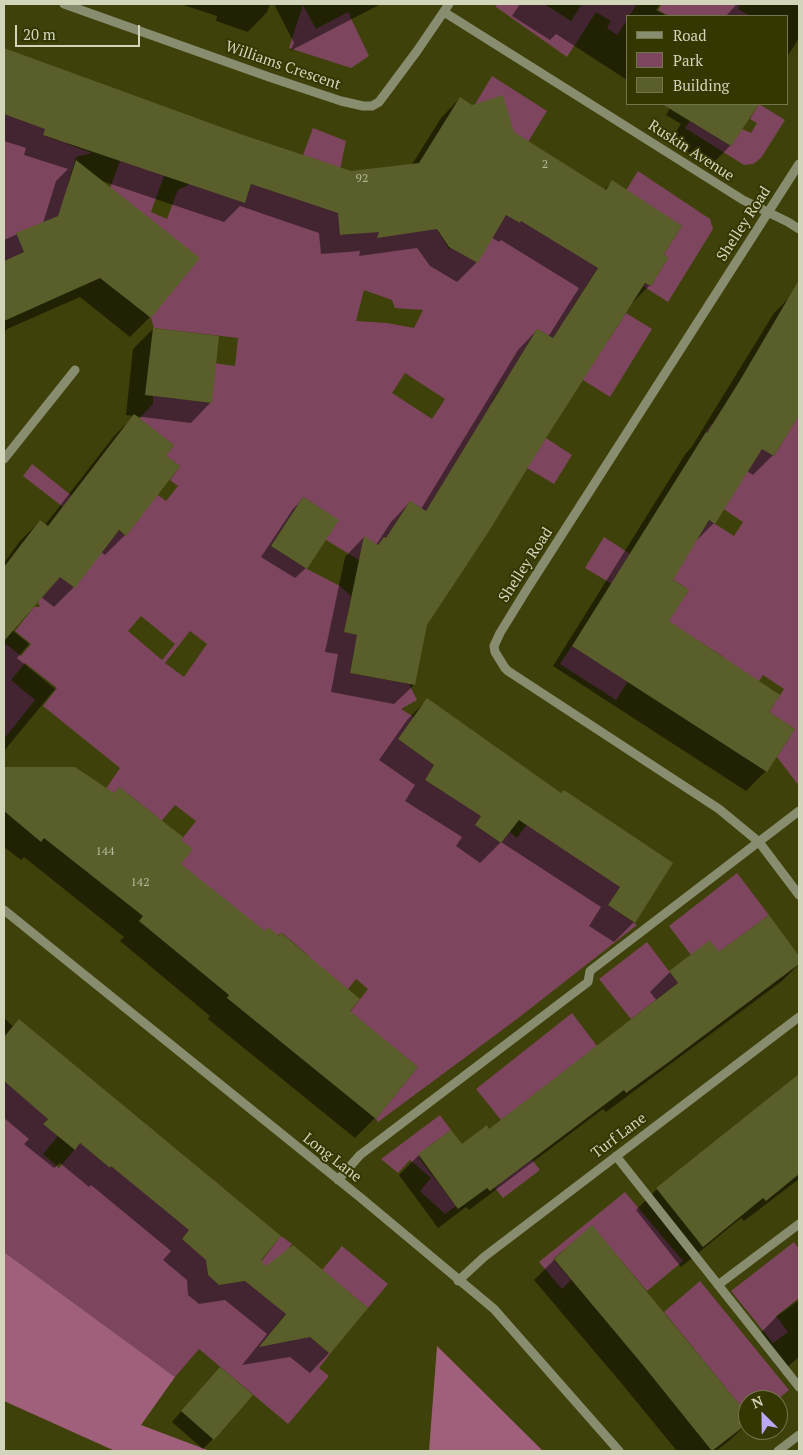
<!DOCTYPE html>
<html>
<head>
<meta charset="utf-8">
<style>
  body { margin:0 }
  #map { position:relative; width:803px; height:1455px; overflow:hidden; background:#3e4109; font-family:"PT Serif",serif }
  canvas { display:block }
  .frame { position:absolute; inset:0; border:5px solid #d2d5ba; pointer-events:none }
  .legend { position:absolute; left:626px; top:15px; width:162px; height:90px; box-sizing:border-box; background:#343700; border:1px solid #73764a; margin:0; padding:6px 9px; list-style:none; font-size:15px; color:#d2d5ba }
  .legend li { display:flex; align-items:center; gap:10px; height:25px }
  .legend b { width:25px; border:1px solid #73764a }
  .north { position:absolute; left:738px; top:1390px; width:50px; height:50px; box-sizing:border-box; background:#343700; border:1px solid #73764a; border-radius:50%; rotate:337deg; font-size:14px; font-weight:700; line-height:20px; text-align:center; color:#d2d5ba }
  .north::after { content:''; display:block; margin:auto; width:18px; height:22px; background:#baaaf6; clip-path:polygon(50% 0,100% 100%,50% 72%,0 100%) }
  .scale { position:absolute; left:15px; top:25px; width:125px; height:22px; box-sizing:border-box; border:2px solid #d2d5ba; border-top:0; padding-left:6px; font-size:15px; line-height:18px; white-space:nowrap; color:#d2d5ba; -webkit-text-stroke:4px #343700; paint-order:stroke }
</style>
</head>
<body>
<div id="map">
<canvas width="803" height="1455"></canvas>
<div class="frame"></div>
<ul class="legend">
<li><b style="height:6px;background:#898d70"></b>Road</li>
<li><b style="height:14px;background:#7e465e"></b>Park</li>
<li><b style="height:14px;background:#5a5e2a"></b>Building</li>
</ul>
<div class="north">N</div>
<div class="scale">20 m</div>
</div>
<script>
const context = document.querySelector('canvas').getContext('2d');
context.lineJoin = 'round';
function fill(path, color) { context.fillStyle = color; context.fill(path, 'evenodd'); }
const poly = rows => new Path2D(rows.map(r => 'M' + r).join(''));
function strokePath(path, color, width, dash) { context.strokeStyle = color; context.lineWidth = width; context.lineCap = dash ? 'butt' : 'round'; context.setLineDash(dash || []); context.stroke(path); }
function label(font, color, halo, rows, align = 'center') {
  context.font = font + ' "PT Serif",serif'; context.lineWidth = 4; context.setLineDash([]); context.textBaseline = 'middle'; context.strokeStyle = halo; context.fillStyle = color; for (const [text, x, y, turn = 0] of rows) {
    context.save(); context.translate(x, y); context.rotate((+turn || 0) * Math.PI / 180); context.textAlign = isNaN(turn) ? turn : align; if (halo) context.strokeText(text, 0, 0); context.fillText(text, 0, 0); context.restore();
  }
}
const green = poly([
  [495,4,544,4,571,21,582,4,637,4,629,16,627,16,627,20,617,35,607,28,611,21,596,12,567,57,496,7],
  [662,4,741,4,738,9,750,16,669,16,658,10],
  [303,5,316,29,348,12,369,56,351,68,289,48],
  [492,76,547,111,512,168,503,213,520,223,530,207,608,219,638,171,710,219,713,229,668,302,643,286,646,283,651,286,668,258,664,254,682,226,641,200,567,316,608,341,626,313,652,329,610,397,583,380,560,327,553,338,537,329,527,345,542,354,519,391,504,382,491,403,505,412,487,442,467,442,475,459,447,477,436,495,438,519,410,501,395,524,409,533,400,547,384,537,376,549,429,603,318,535,331,515,303,497,271,546,307,569,340,586,351,596,344,632,374,639,371,652,354,649,350,673,409,684,417,700,401,709,414,717,398,739,434,765,425,780,445,793,454,780,489,804,475,825,501,843,510,832,517,838,552,789,620,887,608,905,637,925,517,1019,378,1122,376,1119,418,1067,350,1012,368,989,356,979,345,993,291,980,309,956,282,933,244,957,157,899,181,840,196,821,175,805,158,825,155,815,119,787,79,837,75,834,120,768,43,706,57,688,25,663,11,680,35,700,4,739,4,647,6,644,21,656,31,644,15,631,34,607,40,607,38,602,58,576,111,525,126,536,139,519,142,483,166,501,178,486,170,480,180,466,166,456,174,445,139,419,153,404,153,396,212,403,198,361,235,366,238,338,154,328,129,241,100,278,91,282,64,224,16,233,24,252,11,258,19,311,4,299,4,114,6,115,10,105,48,119,43,135,59,141,64,127,71,129,67,144,92,153,76,157,67,186,106,199,127,142,165,173,151,212,167,219,178,190,188,185,196,166,245,202,251,184,322,207,335,166,303,155,313,128,346,141,336,189,341,235,356,234,430,218,449,249,465,239,474,106],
  [364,290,392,300,395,308,423,310,414,328,387,323,356,321],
  [405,373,445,399,432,419,392,393],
  [141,616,175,644,162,660,128,631],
  [190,631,207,644,184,677,165,663],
  [759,104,785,120,761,158,753,164,744,165,685,128,690,121,731,146,742,129,751,133,757,123,750,119],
  [799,415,799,786,777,757,795,729,769,712,784,689,763,675,745,702,722,656,696,639,669,681,650,613,680,603,689,590,672,579,709,520,734,536,743,522,719,506,748,458,706,432,711,424,713,425,716,418,774,456],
  [546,438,572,455,554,484,527,468],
  [32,464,72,496,63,507,23,476],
  [604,537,630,554,612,584,585,568],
  [572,646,628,681,616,700,560,664],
  [737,873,769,915,719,952,691,955,669,926],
  [647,942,678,983,631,1019,599,979],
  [572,1013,597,1046,501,1120,476,1089],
  [85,1074,43,1124,58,1136,43,1154,59,1168,80,1143,110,1168,146,1124,154,1131,180,1222,214,1180,224,1189,182,1239,194,1249,201,1241,220,1256,207,1271,208,1275,219,1285,246,1281,281,1236,292,1244,256,1288,286,1313,274,1328,276,1336,283,1342,292,1341,301,1330,330,1354,319,1368,329,1376,288,1424,199,1349,175,1377,4,1252,4,1081,41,1112],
  [440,1115,451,1130,429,1146,432,1149,419,1158,456,1206,445,1214,420,1191,431,1178,410,1160,398,1173,381,1159],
  [514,1137,540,1170,503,1198,495,1188,500,1184,497,1180],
  [625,1192,683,1261,647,1291,592,1226,553,1259,571,1280,562,1289,539,1262],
  [794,1242,799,1249,799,1298,776,1316,788,1332,773,1343,731,1291],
  [342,1246,388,1284,368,1308,322,1270],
  [700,1281,789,1390,777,1400,748,1400,748,1415,664,1312]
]);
const forest = poly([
  [4,1252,175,1377,141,1425,210,1451,115,1451,4,1401],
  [437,1346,543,1451,429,1451]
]);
const shadow = poly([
  [180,4,270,4,267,12,248,32,216,21,217,16],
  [274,4,381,4,290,51,294,43],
  [520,4,660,4,656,10,667,16,627,16,627,80,556,34,550,40,512,16],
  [737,4,799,4,799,38,787,57,787,16,726,16],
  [4,49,240,135,351,172,411,166,441,118,460,98,604,190,612,182,662,254,667,258,650,285,630,305,425,625,414,685,394,704,331,692,338,654,325,652,345,557,364,537,376,545,391,522,410,502,421,509,518,350,537,330,548,337,579,288,501,240,499,242,491,237,477,262,457,282,430,266,417,248,359,256,360,251,321,254,319,233,240,206,224,222,99,180,150,317,130,337,80,297,7,329,4,333,4,240,43,223,56,181,68,169,24,155,26,148,4,141],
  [663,104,757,104,730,146,710,166,670,141,681,124,666,115,670,108],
  [794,293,799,296,799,413,773,455,753,475,747,471,714,523,694,543,671,580,667,621,767,713,766,771,746,791,553,666,686,453,691,448,774,313],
  [153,329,211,402,191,423,126,415,133,349],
  [134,416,164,456,125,535,105,555,101,552,74,587,54,607,41,597,12,630,29,644,17,658,55,689,4,751,4,563,20,541,40,521,45,525,114,436],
  [303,499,306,568,295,578,261,557,293,509],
  [427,700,561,794,672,864,634,922,614,942,589,926,601,907,501,842,480,863,456,846,462,837,405,801,415,785,379,760,407,720],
  [4,768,75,768,179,864,348,1012,417,1067,375,1118,355,1138,208,1019,210,1016,120,941,124,937,24,857,21,860,4,847],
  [769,916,799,958,799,964,782,981,606,1112,603,1109,469,1210,466,1207,438,1228,399,1175,419,1155,451,1131,461,1146,489,1130,657,1001,650,992,670,972,719,954],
  [4,1018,259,1260,329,1353,310,1373,290,1357,242,1365,267,1334,225,1300,199,1304,188,1295,187,1280,163,1260,171,1251,91,1185,89,1187,60,1163,54,1168,24,1144,29,1139,4,1118],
  [799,1076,799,1179,744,1221,741,1218,681,1267,636,1210,657,1189],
  [592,1227,748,1417,748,1423,730,1440,716,1451,677,1451,622,1384,534,1280,554,1260],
  [799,1300,799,1357,781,1372,755,1339,776,1317],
  [210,1379,213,1439,203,1449,172,1422]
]);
const building = poly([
  [4,48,240,134,351,171,419,163,460,97,472,105,503,95,514,132,606,190,612,180,682,226,664,254,668,258,651,286,645,283,546,438,489,531,427,625,415,685,350,673,357,635,344,632,364,536,378,545,384,537,386,538,410,501,426,511,537,329,553,338,598,268,521,221,520,223,506,215,478,263,449,247,437,229,377,238,379,232,340,235,338,213,251,184,245,203,43,135,45,129,4,114],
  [662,104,759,104,731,146],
  [76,160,200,258,151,318,100,278,4,321,4,261,24,252,16,233,58,216],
  [799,280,799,415,774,456,762,449,715,524,709,520,673,580,689,590,669,621,780,695,769,712,795,729,767,772,572,646,706,432,707,433,739,382],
  [153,328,219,336,212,403,145,395],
  [134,414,174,445,166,456,180,466,126,536,119,530,75,588,60,577,4,641,4,567,40,520,48,526],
  [303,497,339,520,307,569,271,546],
  [427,698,561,793,564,790,673,863,635,923,608,905,620,887,519,820,501,843,475,825,481,816,425,780,434,765,398,739],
  [4,767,75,767,114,793,119,787,183,837,181,840,193,849,181,864,265,931,268,927,279,936,281,933,360,999,350,1011,418,1067,376,1119,227,998,229,995,139,921,143,916,44,838,41,842,4,811],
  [769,915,799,956,799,964,666,1064,626,1093,624,1090,490,1191,487,1188,458,1209,418,1154,451,1130,462,1144,487,1125,489,1129,678,983,669,971,710,940,719,952],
  [19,1019,281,1236,261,1260,266,1266,293,1245,368,1308,330,1354,310,1337,259,1347,286,1314,245,1281,219,1285,208,1275,206,1260,182,1239,189,1230,111,1166,110,1168,80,1143,75,1150,43,1124,48,1119,4,1081,4,1037],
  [799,1074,799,1174,766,1201,763,1198,703,1247,656,1188],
  [592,1225,748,1415,748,1423,712,1451,642,1364,554,1259],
  [220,1367,253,1395,214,1440,181,1411]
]);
const minor = poly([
  [64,4,269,77,341,101,363,106,372,106,379,102,417,51,449,4],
  [444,12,743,200,788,222,799,229],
  [799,164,527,589,500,633,494,646,495,652,505,668,508,671,719,809,759,842,799,895],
  [4,459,75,370],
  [4,910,361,1198,494,1309,619,1451],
  [616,1156,799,1387],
  [338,1180,360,1155,588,982,590,971,799,811],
  [458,1281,484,1257,799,1017],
  [718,1285,799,1224],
  [778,1451,799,1435]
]);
const numberNames = [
  ["2",545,165],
  ["92",362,179],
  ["144",105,852],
  ["142",140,883]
];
const streetNames = [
  ["Williams Crescent",283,66,19],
  ["Ruskin Avenue",691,151,33],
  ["Shelley Road",744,224,-57],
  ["Shelley Road",526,565,-57],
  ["Turf Lane",619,1136,-37],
  ["Long Lane",332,1158,38]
];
fill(green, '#7e465e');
fill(forest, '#a05f7b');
fill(shadow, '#0007');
fill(building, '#5a5e2a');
strokePath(minor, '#898d70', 9);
label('12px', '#b4b796', null, numberNames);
label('15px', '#d2d5ba', '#343700', streetNames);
</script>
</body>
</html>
